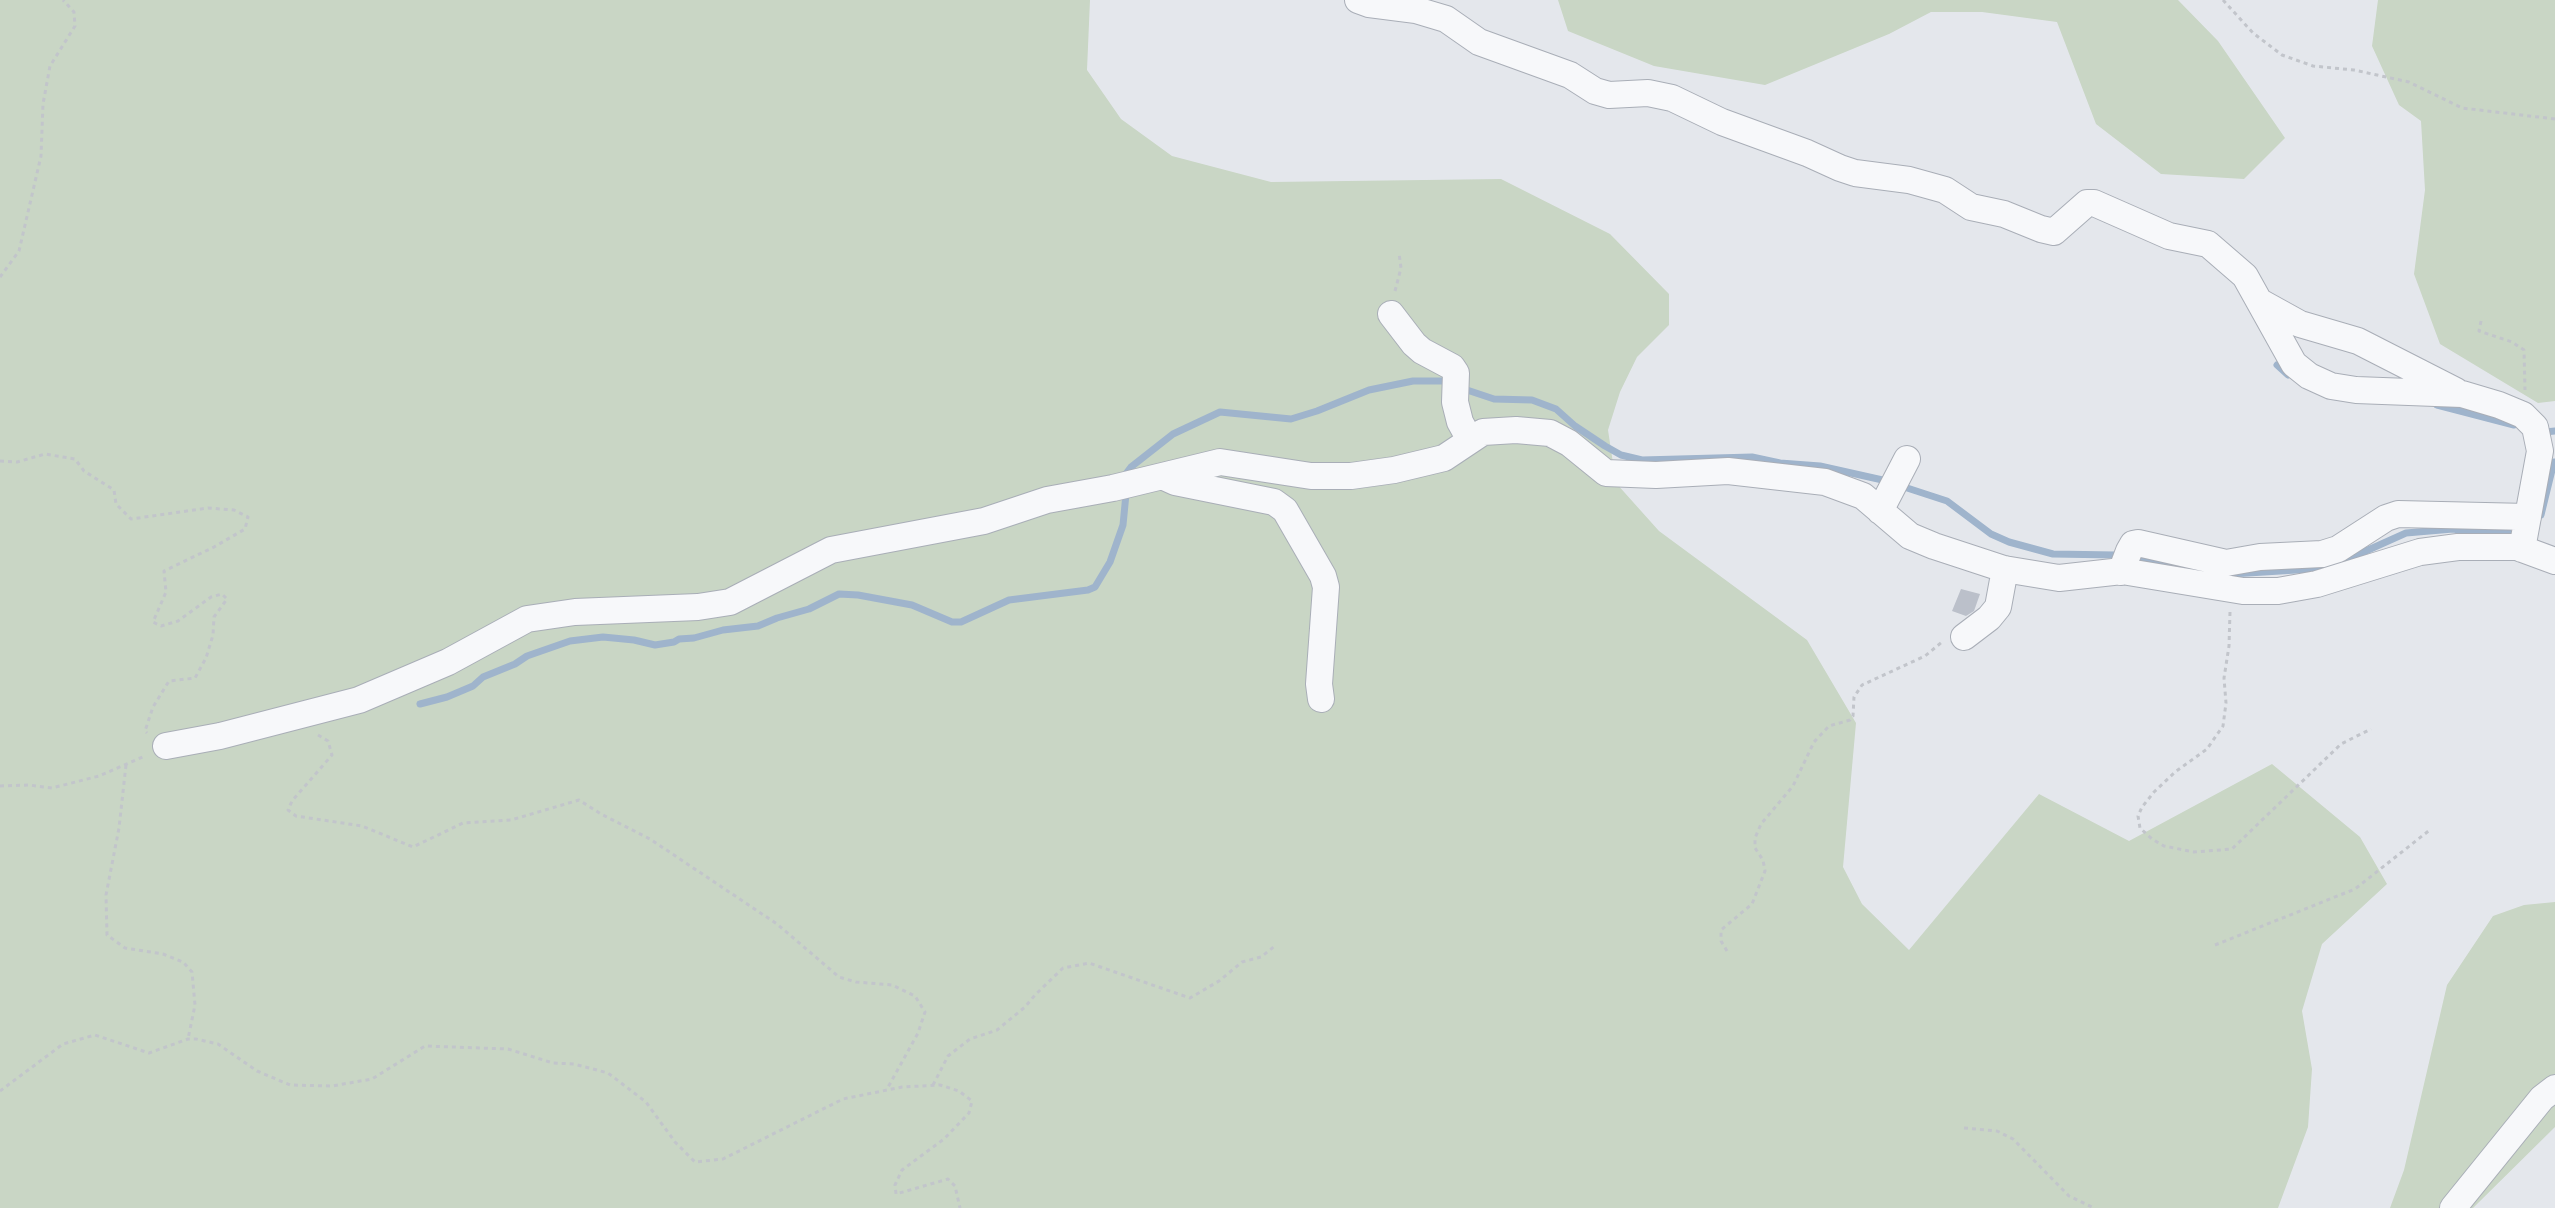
<!DOCTYPE html>
<html>
<head>
<meta charset="utf-8">
<style>
  body { margin:0 }
  canvas { display:block; background:#e4e7ec }
</style>
</head>
<body>
<canvas width="2555" height="1208"></canvas>
<script>
const context = document.querySelector('canvas').getContext('2d');
context.lineJoin = 'round';
function fill(path, color) { context.fillStyle = color; context.fill(path, 'evenodd'); }
const poly = rows => new Path2D(rows.map(r => 'M' + r).join(''));
function strokePath(path, color, width, dash) { context.strokeStyle = color; context.lineWidth = width; context.lineCap = dash ? 'butt' : 'round'; context.setLineDash(dash || []); context.stroke(path); }
const green = poly([
  [0,0,1090,0,1087,70,1121,119,1172,156,1271,182,1501,179,1610,234,1669,294,1669,325,1637,357,1620,392,1608,430,1616,483,1659,531,1807,640,1856,723,1843,867,1862,904,1909,950,2039,794,2129,841,2272,764,2360,837,2387,884,2322,944,2302,1011,2312,1069,2308,1127,2278,1208,0,1208],
  [1558,0,2178,0,2218,41,2285,138,2244,179,2161,174,2096,124,2057,22,1982,12,1931,12,1889,34,1765,85,1654,66,1568,31],
  [2378,0,2555,0,2555,401,2538,403,2440,344,2414,274,2425,190,2421,121,2399,105,2372,46],
  [2555,902,2555,1127,2473,1208,2390,1208,2404,1170,2447,985,2493,916,2524,905]
]);
const stream = poly([
  [2277,365,2288,375],
  [1462,386,1467,390,1494,399,1532,400,1556,409,1575,426,1605,446,1621,455,1642,460,1752,457,1780,463,1820,466,1887,481],
  [2437,405,2514,425],
  [2545,432,2555,431],
  [1125,475,1131,467,1173,434,1220,412,1291,419,1317,411,1369,390,1413,381,1447,381],
  [1901,486,1947,501,1991,534,2009,542,2053,554,2115,555],
  [2541,515,2554,462],
  [2141,559,2197,569],
  [2232,574,2328,568,2406,533,2453,529,2472,532,2508,532],
  [420,704,447,697,473,686,483,677,515,664,527,656,570,641,603,637,634,640,655,645,674,642,679,639,694,638,723,630,758,626,777,618,809,609,839,594,858,595,912,605,952,622,961,622,1009,600,1088,590,1095,587,1110,562,1123,525,1126,494]
]);
const building = poly([
  [1961,589,1980,594,1974,611,1966,616,1952,611]
]);
const path = poly([
  [2223,0,2253,33,2282,55,2313,66,2354,70,2409,82,2462,108,2555,119],
  [0,277,19,251,41,156,43,104,50,66,75,26,74,12,63,0],
  [1395,291,1401,268,1399,253],
  [2481,321,2479,331,2512,342,2524,350,2525,390],
  [0,461,17,462,45,454,75,459,84,471,114,490,116,504,131,519,208,508,234,510,248,517,245,529,214,547,164,571,166,592,153,622,161,626,178,621,211,597,222,594,227,599,214,617,213,635,206,658,195,678,169,681,153,707,145,731,147,733],
  [2230,612,2229,646,2224,678,2226,703,2223,726,2207,749,2175,772,2154,792,2142,807,2138,816,2140,828,2152,839,2164,846,2194,852,2232,849,2341,744,2371,729],
  [318,735,328,741,332,755,292,801,288,810,296,816,362,826,413,847,463,823,511,820,579,800,601,814,650,839,777,924,839,977,856,982,892,985,915,996,925,1012,918,1033,887,1089],
  [126,765,119,828,106,895,107,935,125,948,163,954,183,962,192,972,195,1005,188,1039],
  [0,786,29,785,52,788,99,776,145,756],
  [2215,945,2355,889,2431,829],
  [1727,951,1721,941,1721,930,1752,904,1765,871,1763,860,1755,848,1755,838,1761,824,1793,786,1814,742,1829,726,1850,720,1853,716,1854,697,1862,685,1925,656,1942,642],
  [933,1085,948,1056,970,1039,997,1030,1025,1007,1035,995,1063,968,1089,963,1190,998,1219,981,1242,962,1261,957,1276,945],
  [0,1091,63,1044,95,1035,149,1053,188,1039,196,1039,218,1044,257,1071,290,1085,332,1086,372,1079,425,1046,508,1049,553,1063,574,1064,608,1073,646,1102,675,1142,695,1162,723,1159,843,1099,902,1087,940,1085,959,1091,972,1101,969,1113,944,1139,902,1170,895,1185,896,1194,948,1179,955,1186,960,1208],
  [1964,1128,1997,1131,2013,1139,2069,1196,2094,1208]
]);
const minor = poly([
  [1358,0,1369,4,1416,10,1446,19,1479,42,1570,75,1595,91,1609,95,1648,93,1672,98,1722,122,1807,153,1840,168,1855,173,1909,180,1945,190,1971,207,2004,214,2041,229,2054,232,2087,203,2094,203,2169,236,2208,244,2245,276,2294,364,2309,376,2331,386,2356,390,2462,394,2499,405,2523,415,2535,427,2540,451,2522,549],
  [2262,303,2300,324,2358,341,2456,391],
  [1391,314,1414,344,1422,351,1452,367,1456,373,1455,402,1460,422,1470,440],
  [1164,477,1175,482,1274,502,1285,510,1323,576,1326,587,1319,684,1321,699],
  [1880,511,1907,459],
  [2121,572,2129,551,2133,544,2138,543,2226,563,2260,557,2322,554,2338,549,2386,518,2398,514,2528,517],
  [1964,637,1989,618,1998,607,2005,569],
  [166,746,220,736,359,700,448,662,527,619,575,612,698,607,730,602,831,550,984,521,1047,500,1113,488,1220,462,1311,476,1351,476,1394,470,1444,458,1483,432,1516,430,1550,433,1569,443,1606,473,1656,475,1728,471,1825,482,1863,496,1910,536,1934,546,2004,569,2059,578,2122,571,2243,591,2278,591,2317,584,2420,552,2458,547,2517,547,2555,561],
  [2453,1208,2542,1098,2555,1088]
]);
fill(green, '#c9d6c5');
strokePath(stream, '#9fb4cc', 7);
fill(building, '#bbc0ca');
strokePath(minor, '#a9aeb7', 28);
strokePath(path, '#c2c5cb', 3, [4, 4]);
strokePath(minor, '#f7f8fa', 26);
</script>
</body>
</html>
